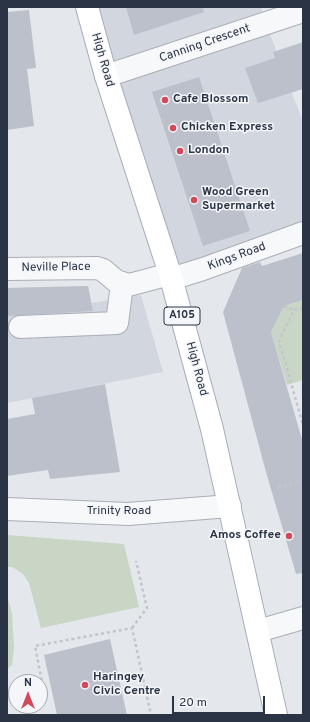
<!DOCTYPE html>
<html>
<head>
<meta charset="utf-8">
<style>
  body { margin:0 }
  #map { position:relative; width:310px; height:722px; overflow:hidden; background:#e4e7ec; font-family:Overpass,sans-serif }
  canvas { display:block }
  .frame { position:absolute; inset:0; border:8px solid #2b3445; pointer-events:none }
  .north { position:absolute; left:8px; top:674px; width:40px; height:40px; box-sizing:border-box; background:#f4f6f9; border:1px solid #a4a8b1; border-radius:50%; rotate:0deg; font-size:11px; font-weight:700; line-height:16px; text-align:center; color:#2b3445 }
  .north::after { content:''; display:block; margin:auto; width:14px; height:18px; background:#d1495b; clip-path:polygon(50% 0,100% 100%,50% 72%,0 100%) }
  .scale { position:absolute; left:172px; top:696px; width:93px; height:18px; box-sizing:border-box; border:2px solid #2b3445; border-top:0; padding-left:5px; font-size:12px; line-height:14px; white-space:nowrap; color:#2b3445; -webkit-text-stroke:3px #f4f6f9; paint-order:stroke }
</style>
</head>
<body>
<div id="map">
<canvas width="310" height="722"></canvas>
<div class="frame"></div>
<div class="north">N</div>
<div class="scale">20 m</div>
</div>
<script>
const context = document.querySelector('canvas').getContext('2d');
context.lineJoin = 'round';
function fill(path, color) { context.fillStyle = color; context.fill(path, 'evenodd'); }
const poly = rows => new Path2D(rows.map(r => 'M' + r).join(''));
function strokePath(path, color, width, dash) { context.strokeStyle = color; context.lineWidth = width; context.lineCap = dash ? 'butt' : 'round'; context.setLineDash(dash || []); context.stroke(path); }
function label(font, color, halo, rows, align = 'center') {
  context.font = font + ' Overpass,sans-serif'; context.lineWidth = 3; context.setLineDash([]); context.textBaseline = 'middle'; context.strokeStyle = halo; context.fillStyle = color; for (const [text, x, y, turn = 0] of rows) {
    context.save(); context.translate(x, y); context.rotate((+turn || 0) * Math.PI / 180); context.textAlign = isNaN(turn) ? turn : align; if (halo) context.strokeText(text, 0, 0); context.fillText(text, 0, 0); context.restore();
  }
}
const built = poly([
  [87,7,261,7,271,37,303,122,303,233,171,279],
  [88,286,91,303,141,295,163,372,7,403,7,288]
]);
const green = poly([
  [303,300,303,380,287,385,271,332,284,306],
  [7,535,124,544,139,607,41,628,29,583,23,574,12,567,7,567],
  [7,596,12,613,14,648,12,665,7,669]
]);
const building = poly([
  [126,7,203,7,204,12,134,35],
  [29,10,36,68,27,69,34,126,7,130,7,12],
  [303,42,303,89,258,103,245,68,275,58,273,52],
  [199,77,250,231,203,246,152,92],
  [303,253,303,300,284,306,271,332,303,443,303,573,296,574,266,472,223,312,242,268,260,262,262,266],
  [88,286,93,311,7,316,7,288],
  [105,384,120,472,50,479,48,470,7,476,7,419,35,414,32,398],
  [110,639,127,715,57,715,44,655]
]);
const path = poly([
  [284,306,294,310],
  [303,308,294,310,279,341,303,425],
  [278,487,303,480],
  [132,628,147,608,136,561],
  [44,692,35,646,132,628,151,715]
]);
const minor = poly([
  [106,76,303,11],
  [7,269,97,268,103,270,116,281,129,285,170,274],
  [171,279,203,269,303,233],
  [20,327,117,323,122,284],
  [7,509,128,514,230,506],
  [258,631,303,618]
]);
const major = poly([
  [87,7,106,76,170,274,212,429,276,715]
]);
const markers = [
  [165,100,4,"#d1495b"],
  [173,128,4,"#d1495b"],
  [180,151,4,"#d1495b"],
  [194,200,4,"#d1495b"],
  [289,536,4,"#d1495b"],
  [85,685,4,"#d1495b"]
];
const shields = [
  [182,316,36]
];
const shieldNames = [
  ["A105",182,316]
];
const streetNames = [
  ["Canning Crescent",205,44,-19],
  ["High Road",102,60,74],
  ["Kings Road",237,257,-20],
  ["Neville Place",56,268,-1],
  ["High Road",196,369,75],
  ["Trinity Road",119,512]
];
const poiNames = [
  ["Cafe Blossom",173,100],
  ["Chicken Express",181,128],
  ["London",188,151],
  ["Wood Green",202,193],
  ["Supermarket",202,207],
  ["Amos Coffee",281,536,"right"],
  ["Haringey",93,678],
  ["Civic Centre",93,692]
];
fill(built, '#d2d6de');
fill(green, '#c9d6c5');
fill(building, '#bbc0ca');
strokePath(minor, '#a9aeb7', 24);
strokePath(major, '#a3abb8', 24);
strokePath(path, '#c2c5cb', 2.5, [3, 3]);
strokePath(minor, '#f7f8fa', 22);
strokePath(major, '#fff', 22);
for (const [x, y, r, color] of markers) { const dot = new Path2D(); dot.arc(x, y, r, 0, 2 * Math.PI); context.fillStyle = color; context.fill(dot); strokePath(dot, '#f4f6f9', 1.5); }
for (const [x, y, w] of shields) { const box = new Path2D(); box.roundRect(x - w / 2, y - 9, w, 18, 3); context.fillStyle = '#f4f6f9'; context.fill(box); strokePath(box, '#2b3445', 1); }
label('bold 11px', '#2b3445', null, shieldNames);
label('12px', '#2b3445', '#f4f6f9', streetNames);
label('bold 12px', '#2b3445', '#f4f6f9', poiNames, 'left');
</script>
</body>
</html>
